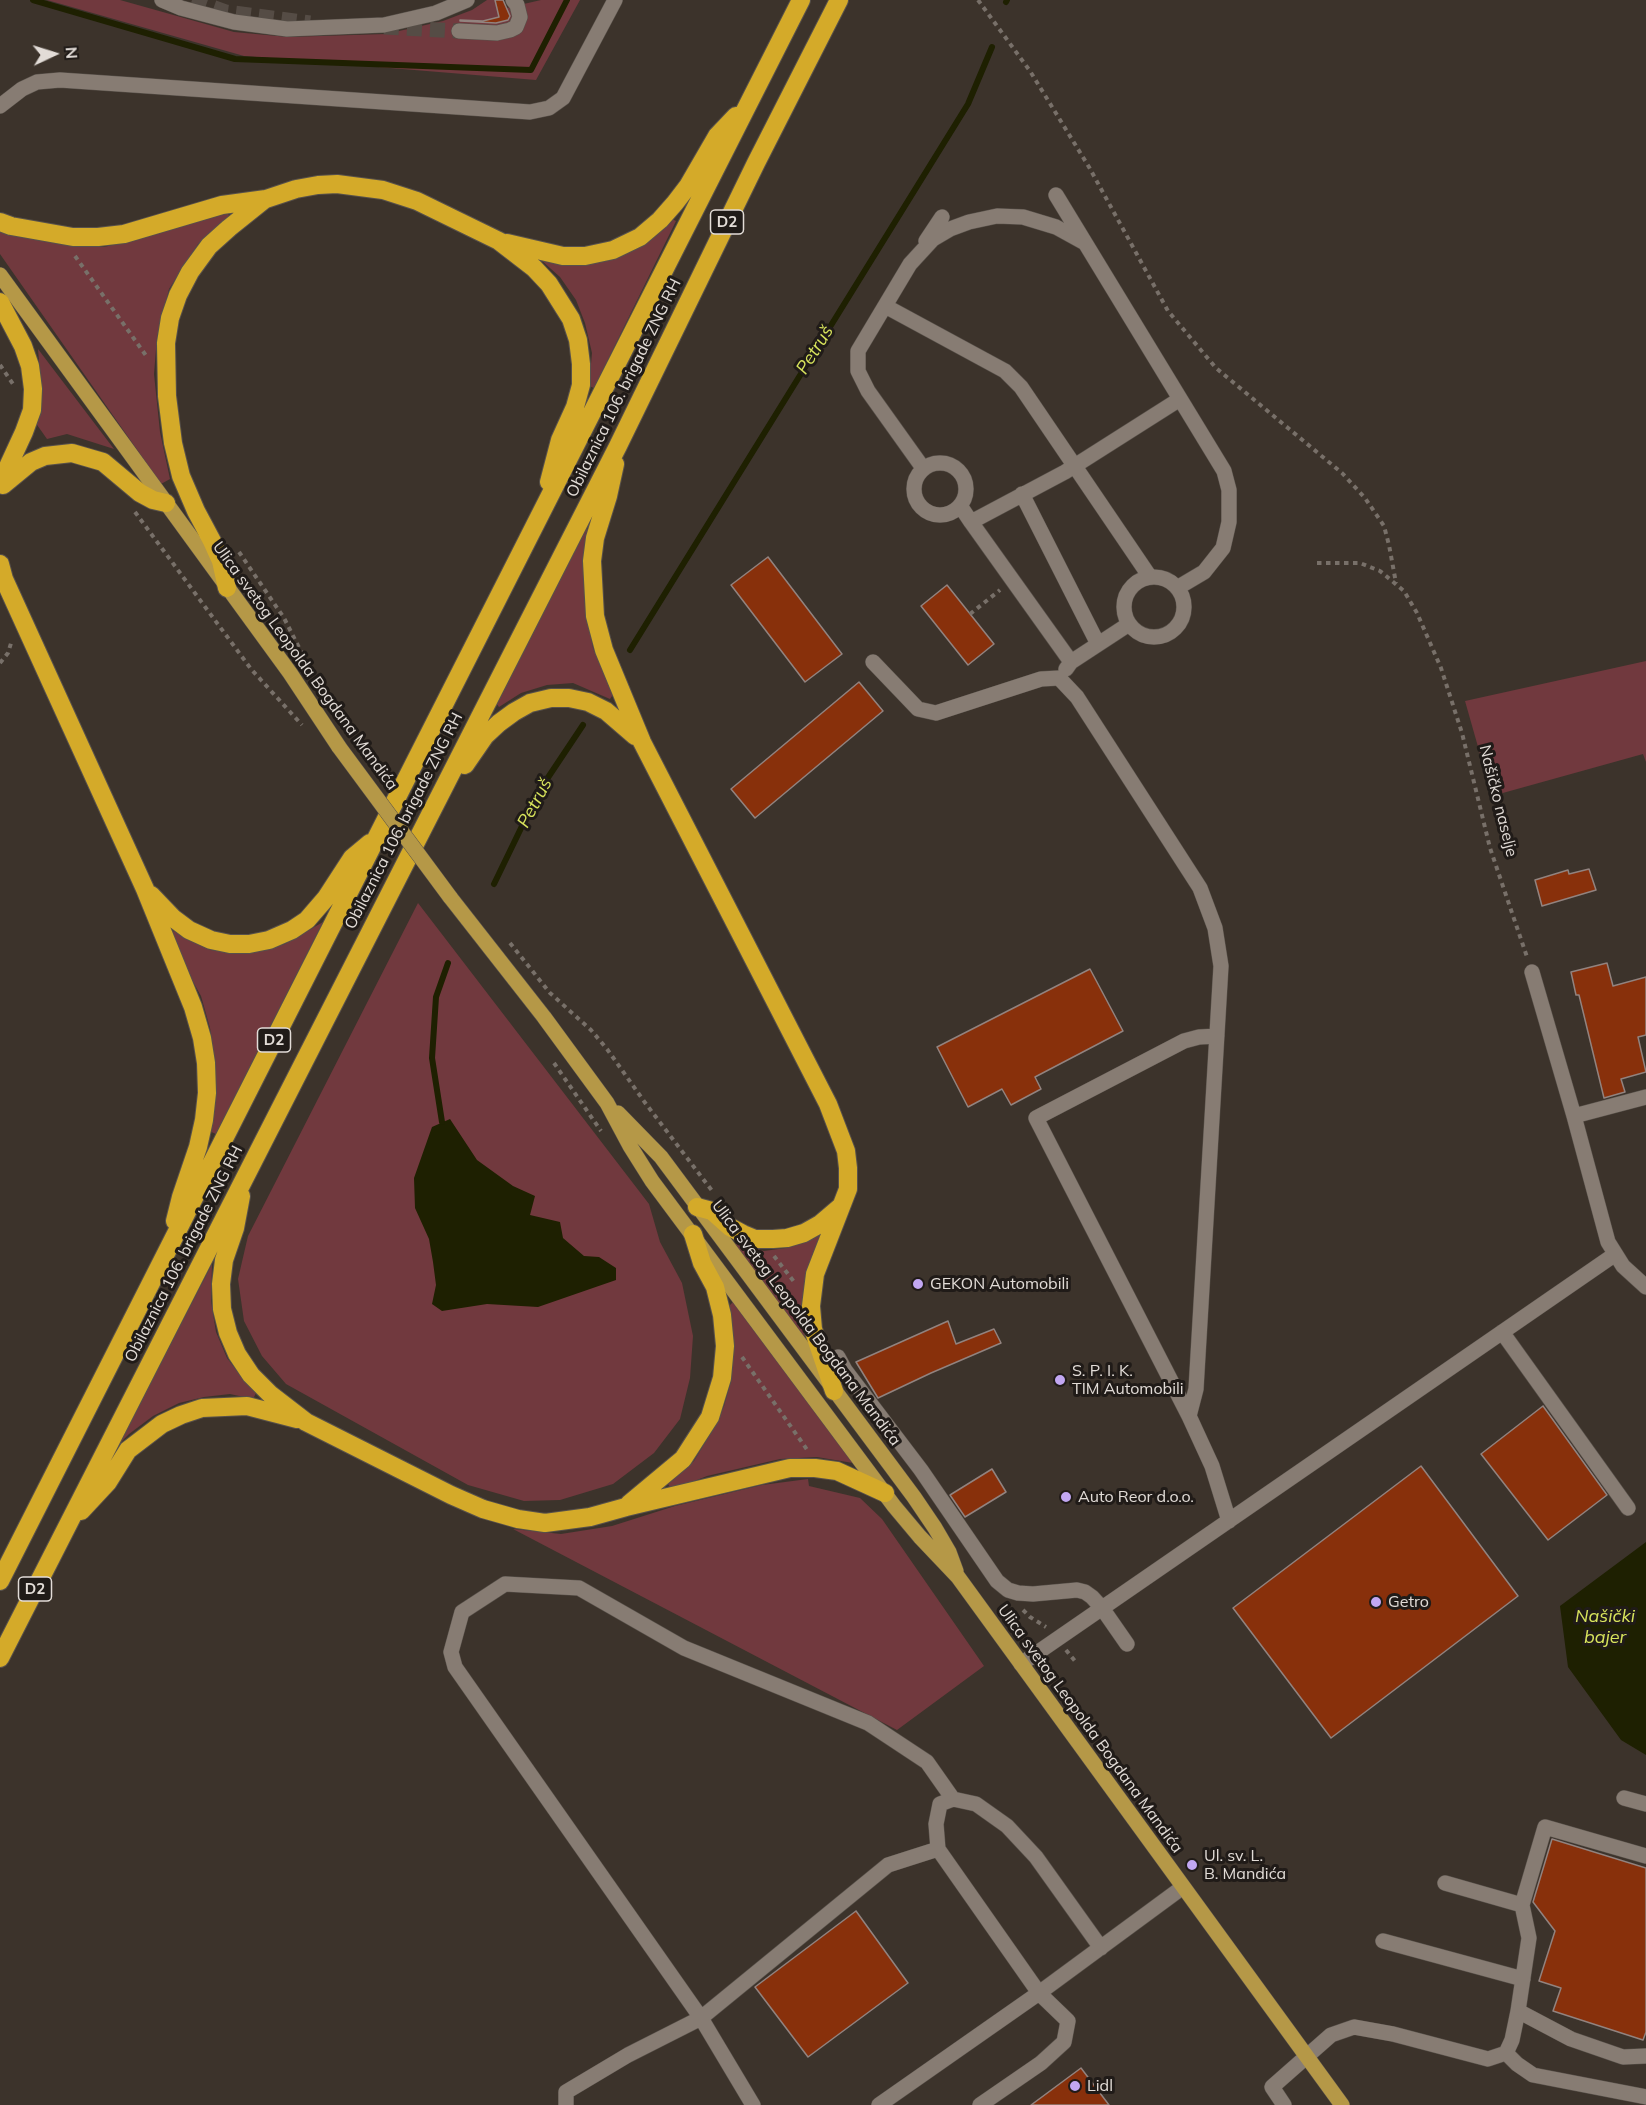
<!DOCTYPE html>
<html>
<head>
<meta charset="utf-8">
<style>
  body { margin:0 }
  #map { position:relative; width:1646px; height:2105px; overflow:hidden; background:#3c332b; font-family:Mulish,sans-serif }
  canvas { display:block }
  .north { position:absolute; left:24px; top:24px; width:60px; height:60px; -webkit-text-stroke:4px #201b18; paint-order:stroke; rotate:86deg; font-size:16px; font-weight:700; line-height:24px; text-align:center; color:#e2dcd7 }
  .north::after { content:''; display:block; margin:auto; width:21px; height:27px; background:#e2dcd7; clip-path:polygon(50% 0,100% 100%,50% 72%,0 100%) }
</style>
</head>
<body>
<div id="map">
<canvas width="1646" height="2105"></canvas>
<div class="north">N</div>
</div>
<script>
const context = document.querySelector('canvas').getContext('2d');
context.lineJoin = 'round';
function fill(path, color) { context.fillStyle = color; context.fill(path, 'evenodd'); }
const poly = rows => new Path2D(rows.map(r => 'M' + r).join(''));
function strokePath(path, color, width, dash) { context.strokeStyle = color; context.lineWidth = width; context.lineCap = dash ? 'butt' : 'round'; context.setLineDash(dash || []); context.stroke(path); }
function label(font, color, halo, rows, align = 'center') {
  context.font = font + ' Mulish,sans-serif'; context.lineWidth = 6; context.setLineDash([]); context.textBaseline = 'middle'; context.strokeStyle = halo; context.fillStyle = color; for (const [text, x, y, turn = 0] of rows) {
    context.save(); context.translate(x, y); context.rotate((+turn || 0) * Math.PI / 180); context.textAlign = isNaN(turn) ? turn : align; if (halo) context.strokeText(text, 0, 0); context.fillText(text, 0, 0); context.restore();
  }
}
const green = poly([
  [47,0,120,0,234,32,288,37,386,34,443,21,472,10,487,0,496,0,502,9,541,0,580,0,536,80,244,56],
  [227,210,229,216,198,244,169,289,157,337,154,374,160,432,170,479,161,484,0,254,0,231,73,245,104,247,153,235],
  [672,219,676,221,594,388,589,386,592,353,585,323,576,300,560,277,541,260,543,256,558,261],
  [38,349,114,449,67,434,47,439,35,422,42,399],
  [585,528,590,531,584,570,585,605,593,648,614,693,610,699,573,683,547,685,521,693,499,707,496,703],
  [1646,661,1646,762,1643,754,1492,796,1465,701],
  [418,903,649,1204,660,1242,682,1283,693,1336,690,1378,680,1419,654,1453,613,1484,560,1500,524,1501,468,1485,286,1384,262,1356,244,1321,238,1279,248,1236],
  [323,922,216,1134,209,1131,216,1100,216,1067,210,1028,201,996,167,935,174,931,210,950,251,953,285,944],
  [817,1234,822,1240,809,1266,804,1286,805,1338,729,1242,764,1251,786,1248],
  [212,1264,211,1301,216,1332,227,1358,244,1380,257,1391,253,1399,230,1394,204,1397,179,1403,153,1416,129,1434,119,1444],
  [733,1302,853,1463,817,1457,780,1459,707,1476,672,1490,668,1484,694,1461,712,1431,724,1406,731,1381,733,1359,726,1309],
  [808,1479,809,1486,860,1498,882,1519,984,1666,897,1730,513,1529,561,1534,612,1526,675,1506,762,1485]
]);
const water = poly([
  [450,1119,477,1160,513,1186,535,1196,530,1215,560,1222,563,1238,584,1256,599,1257,616,1268,616,1280,538,1307,487,1304,442,1311,432,1304,436,1285,433,1262,429,1239,415,1208,414,1178,432,1127],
  [1646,1542,1646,1755,1621,1740,1568,1667,1560,1606]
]);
const stream = poly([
  [33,0,235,59,531,70,567,0],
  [1006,2,1007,0],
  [630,650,968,104,992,47],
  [494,884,539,791,583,725],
  [442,1122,432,1058,436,997,448,963]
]);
const building = poly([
  [495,0,503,0,510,16,508,20,496,23,460,21,460,20,483,21,499,17,495,0],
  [768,557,842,654,805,682,731,585,768,557],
  [947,585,994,644,968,665,921,606,947,585],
  [859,682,883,711,755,818,731,789,859,682],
  [1589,869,1596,890,1542,906,1535,880,1568,870,1569,874,1589,869],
  [1607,963,1613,986,1646,977,1646,1035,1638,1037,1646,1072,1621,1079,1625,1092,1604,1098,1579,995,1576,995,1571,972,1607,963],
  [1090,969,1123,1031,1035,1077,1041,1089,1011,1105,1002,1089,968,1107,937,1047,1090,969],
  [948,1321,956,1344,994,1329,1001,1343,931,1373,878,1398,856,1362,948,1321],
  [1543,1406,1607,1495,1548,1540,1481,1454,1543,1406],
  [1421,1466,1518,1596,1331,1738,1233,1608,1421,1466],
  [992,1469,1006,1492,965,1517,950,1495,992,1469],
  [1552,1839,1646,1868,1646,2032,1643,2040,1553,2011,1561,1988,1539,1981,1555,1931,1533,1902,1552,1839],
  [856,1911,908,1983,808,2057,755,1987,856,1911],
  [1081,2068,1109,2105,1031,2105,1081,2068]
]);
const minorTunnel = poly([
  [192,0,226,12,310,23],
  [384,27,459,31]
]);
const path = poly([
  [978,0,1030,71,1089,167,1168,311,1216,368,1342,473,1365,498,1384,526,1389,545,1396,583],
  [75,256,147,357],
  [0,365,13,384],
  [135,512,251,669,302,725],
  [239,552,284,618,311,671],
  [1317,563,1360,563,1380,571,1404,591,1417,613,1441,668,1462,733,1490,848,1527,957],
  [970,614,1000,590],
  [0,663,8,653,12,640],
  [510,943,550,993,591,1030,607,1049,646,1104,713,1192],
  [554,1063,601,1131],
  [774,1256,795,1283],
  [742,1357,808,1451],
  [1023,1610,1030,1617,1046,1627],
  [1066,1650,1075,1661]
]);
const minor = poly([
  [162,0,181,8,234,22,287,29,384,25,436,13,467,0],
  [459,31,497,33,510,30,516,27,520,17,517,5,513,0],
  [0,106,22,89,37,82,60,80,530,112,549,108,563,98,615,0],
  [1056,195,1224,471,1229,490,1229,522,1223,548,1204,572,1177,588],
  [926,241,942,217],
  [885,306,1005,371,1021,387,1150,577],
  '914 489a26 26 0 1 1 52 0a26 26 0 1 1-52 0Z',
  [923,468,868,391,858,371,858,351,910,264,933,239,950,229,969,222,997,216,1023,217,1056,227,1085,243],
  [1022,494,1098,644],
  [961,507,971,522,1065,472,1180,399],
  [971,522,1071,662],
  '1124 607a30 30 0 1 1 60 0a30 30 0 1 1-60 0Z',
  [873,662,918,709,936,713,1041,679,1059,678,1077,697,1200,888,1215,928,1221,966,1196,1389,1189,1416],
  [1066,669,1071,662,1129,624],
  [1532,972,1574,1116,1608,1242,1623,1266,1646,1287],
  [1217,1036,1199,1037,1184,1041,1036,1118,1189,1416,1212,1466,1229,1521],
  [1574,1116,1646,1097],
  [1502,1332,1628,1508],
  [838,1357,845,1370,921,1470,997,1581,1008,1590,1018,1593,1033,1594,1077,1590,1085,1592,1092,1597,1102,1608,1127,1644],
  [1021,1664,1614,1255],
  [1624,1798,1646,1804],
  [1522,1905,1545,1827,1646,1856],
  [1383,1941,1523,1979],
  [1518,2011,1571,2039,1623,2057,1646,2056],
  [1506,2053,1517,2064,1533,2075,1646,2097],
  [566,2105,566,2092,628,2055,701,2018,888,1865,938,1849],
  [753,2105,701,2018,455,1667,451,1652,462,1612,505,1584,579,1588,684,1648,868,1723,927,1762,953,1799],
  [879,2105,1039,1993,1183,1887],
  [980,2105,1041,2063,1064,2042,1068,2021,1039,1993,938,1849,936,1824,940,1804,953,1799,976,1804,1007,1826,1036,1857,1101,1948],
  [1284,2105,1272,2087,1331,2035,1354,2027,1393,2034,1488,2059,1506,2053,1512,2040,1518,2011,1529,1938,1522,1905,1445,1883]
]);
const major = poly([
  [0,275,290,673,339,747],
  [450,897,544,1017,607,1103,630,1146,652,1181,894,1506,920,1537,958,1577,1342,2105],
  [618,1113,661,1157,914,1497,935,1528,949,1552,956,1571]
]);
const highway = poly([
  [0,222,11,226,73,237,98,237,124,234,222,205,266,199,296,189,318,185,337,184,383,190,417,201,499,241,534,268,549,284,571,319,578,340,581,364,581,385,575,407,560,440,549,482],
  [507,243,563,256,585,256,613,250,640,237,660,220,675,203,688,186,717,136,736,116],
  [0,302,23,346,30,366,33,389,32,410,24,432,0,484],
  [615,464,608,496,595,538,592,561,595,616,604,650,642,742,828,1104,846,1151,848,1168,848,1189,815,1274,811,1306,813,1329,834,1391],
  [3,485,31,462,45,456,72,453,103,462,140,493,153,500,166,503],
  [0,564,4,579,145,889,193,1007,202,1038,206,1063,207,1093,204,1120,198,1147,181,1197,175,1221],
  [227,588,221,561,212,541,196,511,181,476,173,443,167,396,166,343,170,318,178,295,190,272,209,246,229,228,264,200],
  [465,765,485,736,499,723,514,712,530,703,551,698,569,698,588,702,606,711,635,736],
  [151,895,173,918,189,930,211,940,230,944,249,944,269,940,292,930,307,920,326,898,352,858,370,843],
  [241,1196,235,1228,224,1260,221,1284,222,1309,228,1333,237,1354,251,1375,271,1395,306,1422,451,1495,483,1509,518,1519,545,1523,590,1517,626,1507,790,1468,815,1468,837,1471,885,1493],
  [697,1207,712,1211,730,1227,743,1234,755,1239,773,1239,787,1238,804,1233,820,1224,840,1207],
  [629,1504,683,1459,710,1417,722,1378,725,1346,722,1315,715,1287,702,1263,693,1234],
  [81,1511,108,1482,128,1450,162,1424,181,1415,202,1408,247,1406,297,1419],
  [0,1581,801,0],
  [0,1658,618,446,756,163,839,0]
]);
const majorBridge = poly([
  [339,747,450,897]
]);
const markers = [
  [918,1284,6,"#c2a7f2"],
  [1060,1380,6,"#c2a7f2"],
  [1066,1497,6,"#c2a7f2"],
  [1376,1602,6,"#c2a7f2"],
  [1192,1865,6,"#c2a7f2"],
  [1075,2086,6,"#c2a7f2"]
];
const shields = [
  [727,222,33],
  [274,1040,33],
  [35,1589,33]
];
const shieldNames = [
  ["D2",727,222],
  ["D2",274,1040],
  ["D2",35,1589]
];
const streetNames = [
  ["Obilaznica 106. brigade ZNG RH",624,388,-64],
  ["Ulica svetog Leopolda Bogdana Mandića",305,666,54],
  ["Našičko naselje",1498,801,76],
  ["Obilaznica 106. brigade ZNG RH",404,821,-63],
  ["Obilaznica 106. brigade ZNG RH",184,1254,-63],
  ["Ulica svetog Leopolda Bogdana Mandića",806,1323,53],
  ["Ulica svetog Leopolda Bogdana Mandića",1090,1729,54]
];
const poiNames = [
  ["GEKON Automobili",930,1284],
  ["S. P. I. K.",1072,1371],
  ["TIM Automobili",1072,1389],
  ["Auto Reor d.o.o.",1078,1497],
  ["Getro",1388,1602],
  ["Ul. sv. L.",1204,1856],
  ["B. Mandića",1204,1874],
  ["Lidl",1087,2086]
];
const waterNames = [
  ["Petruš",815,350,-58],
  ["Petruš",535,803,-62],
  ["Našički",1605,1617],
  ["bajer",1605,1638]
];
fill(green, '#71393e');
fill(water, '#1e2001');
strokePath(stream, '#1e2001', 6);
fill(building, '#88300b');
strokePath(building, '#92837f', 1.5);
strokePath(minorTunnel, '#554c45', 15, [15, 8]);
strokePath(minor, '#58514a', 16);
strokePath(major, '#58514a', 16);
strokePath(highway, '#58514a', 20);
strokePath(path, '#787069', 4, [4.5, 4.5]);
strokePath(minor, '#877c73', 15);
strokePath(major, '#b59847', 15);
strokePath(highway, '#d4aa29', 18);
strokePath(majorBridge, '#58514a', 16, []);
strokePath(majorBridge, '#b59847', 15);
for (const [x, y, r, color] of markers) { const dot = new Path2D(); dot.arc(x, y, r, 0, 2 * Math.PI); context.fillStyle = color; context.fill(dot); strokePath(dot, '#201b18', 2); }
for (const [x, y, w] of shields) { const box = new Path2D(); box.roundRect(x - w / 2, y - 12, w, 24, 4.5); context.fillStyle = '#201b18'; context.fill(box); strokePath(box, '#e2dcd7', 1.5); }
label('bold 15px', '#e2dcd7', null, shieldNames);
label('16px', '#e2dcd7', '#201b18', streetNames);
label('16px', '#e2dcd7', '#201b18', poiNames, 'left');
label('italic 18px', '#d8e45c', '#201b18', waterNames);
</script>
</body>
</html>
